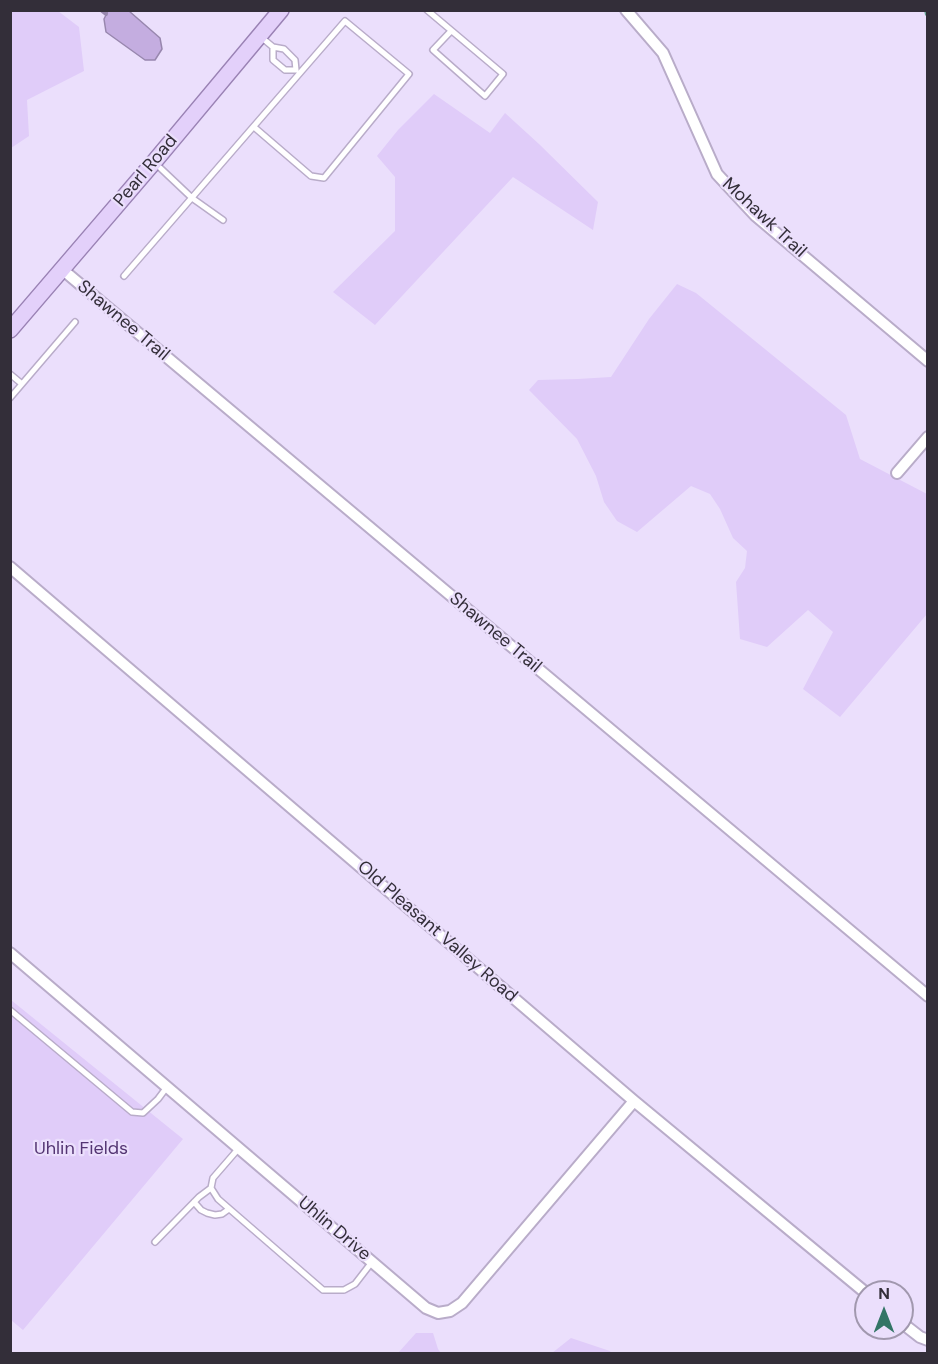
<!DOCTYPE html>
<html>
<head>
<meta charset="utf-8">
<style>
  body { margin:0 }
  #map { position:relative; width:938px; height:1364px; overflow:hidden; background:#ebdffc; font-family:"DM Sans",sans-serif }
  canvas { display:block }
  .frame { position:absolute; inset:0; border:12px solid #332e39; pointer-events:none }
  .north { position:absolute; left:854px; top:1280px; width:60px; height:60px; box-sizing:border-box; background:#ebdffc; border:2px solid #a198ae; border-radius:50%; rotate:0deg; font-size:16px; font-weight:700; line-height:24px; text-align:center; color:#332e39 }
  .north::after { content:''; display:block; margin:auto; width:21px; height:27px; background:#337566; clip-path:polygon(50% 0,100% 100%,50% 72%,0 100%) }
</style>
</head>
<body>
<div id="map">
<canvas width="938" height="1364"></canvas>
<div class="frame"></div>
<div class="north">N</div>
</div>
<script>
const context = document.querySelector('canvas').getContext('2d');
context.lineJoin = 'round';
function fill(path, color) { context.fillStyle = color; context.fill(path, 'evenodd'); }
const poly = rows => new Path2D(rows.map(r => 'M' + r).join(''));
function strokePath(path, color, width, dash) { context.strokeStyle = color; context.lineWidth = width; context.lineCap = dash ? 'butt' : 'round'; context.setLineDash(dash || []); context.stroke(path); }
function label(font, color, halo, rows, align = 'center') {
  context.font = font + ' "DM Sans",sans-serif'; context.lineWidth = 4.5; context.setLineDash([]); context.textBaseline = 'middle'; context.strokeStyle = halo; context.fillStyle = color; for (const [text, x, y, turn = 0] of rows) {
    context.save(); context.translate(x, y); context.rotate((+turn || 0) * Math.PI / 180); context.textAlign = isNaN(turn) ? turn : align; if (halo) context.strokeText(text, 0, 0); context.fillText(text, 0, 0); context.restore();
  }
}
const green = poly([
  [11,10,58,11,79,27,84,71,27,100,29,136,11,148],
  [434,94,490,133,505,113,539,144,598,202,593,230,513,177,375,325,333,292,395,231,395,177,377,156,398,130],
  [677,284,696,293,846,415,860,459,927,494,927,614,840,717,803,689,833,632,808,610,767,647,740,639,736,582,745,568,747,551,733,538,720,509,710,494,691,486,637,532,617,521,604,502,596,476,577,439,529,390,538,380,578,379,611,377,649,319],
  [11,1000,183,1139,23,1330,11,1320],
  [416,1333,433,1333,438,1349,441,1353,398,1353],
  [571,1338,610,1351,611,1353,552,1353]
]);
const water = poly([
  [108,11,129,11,160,38,162,49,155,60,145,60,106,32,104,19,108,11]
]);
const stream = poly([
  [101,10,106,14]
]);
const lane = poly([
  [427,10,503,74,485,96,433,50,451,31],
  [261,37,273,47,284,49,295,60,296,70,285,70,273,60,273,47],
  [155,163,192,198,223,220],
  [124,276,345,21,409,74,324,178,311,176,254,127],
  [10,374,22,384],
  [10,398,75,322],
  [10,1010,132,1112,143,1113,158,1099,167,1087],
  [239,1148,213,1178,211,1188,218,1199,323,1290,344,1290,355,1284,372,1262],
  [194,1202,201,1210,207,1213,215,1215,222,1214,229,1209],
  [155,1242,199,1197,211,1188]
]);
const street = poly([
  [626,10,663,53,717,174,756,216,928,361],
  [63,270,928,996],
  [897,473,928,437],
  [10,567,634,1101,866,1293],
  [10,953,426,1308,438,1313,450,1311,462,1303,634,1101],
  [902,1323,920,1337,928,1340]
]);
const primary = poly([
  [10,330,154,162,281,10]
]);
const wall = poly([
  [924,10,927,10,927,17,925,15]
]);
const streetNames = [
  ["Pearl Road",146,171,-50],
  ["Mohawk Trail",764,218,43],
  ["Shawnee Trail",123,321,40],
  ["Shawnee Trail",495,633,40],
  ["Old Pleasant Valley Road",437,932,41],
  ["Uhlin Drive",334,1229,40]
];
const parkNames = [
  ["Uhlin Fields",81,1149]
];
fill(green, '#e0ccf9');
fill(water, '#c4ade0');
strokePath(water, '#9887ae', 1.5);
strokePath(stream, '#9887ae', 4);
strokePath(lane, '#b9acc9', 8);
strokePath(street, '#b9acc9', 14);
strokePath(primary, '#9a82b4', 18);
strokePath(lane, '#fff', 5);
strokePath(street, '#fff', 10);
strokePath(primary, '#e3d0fa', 15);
fill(wall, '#64a090');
label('18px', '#332e39', '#ebdffc', streetNames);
label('18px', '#543573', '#ebdffc', parkNames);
</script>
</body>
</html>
